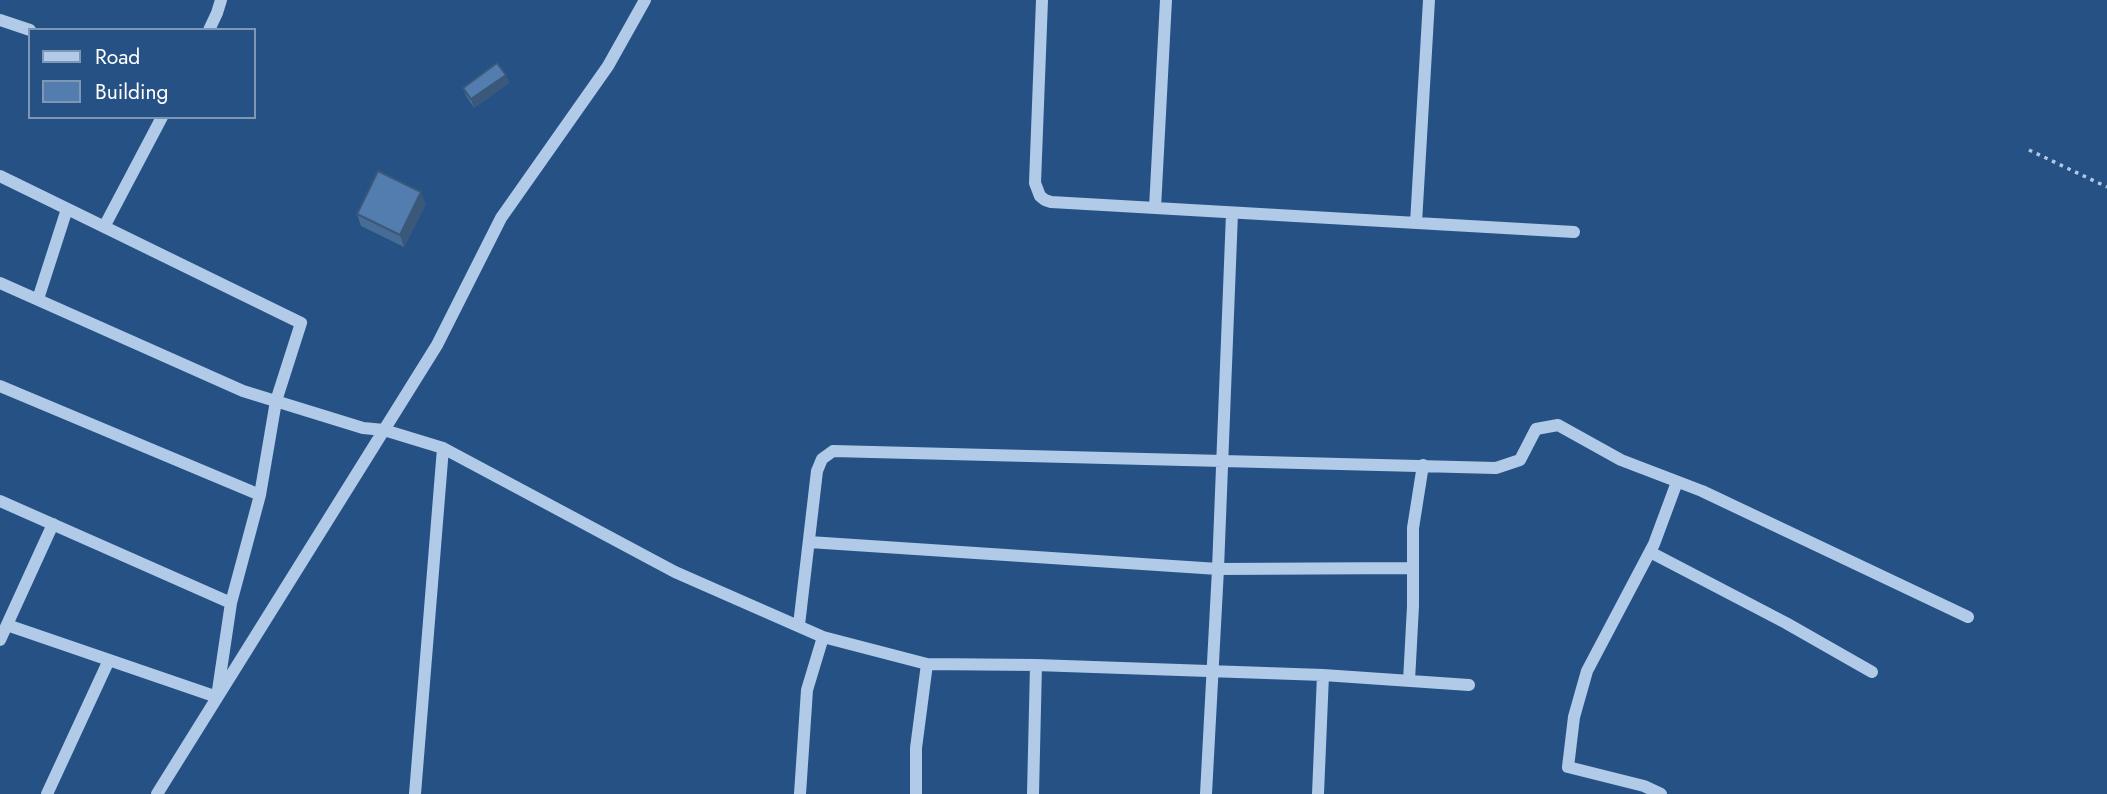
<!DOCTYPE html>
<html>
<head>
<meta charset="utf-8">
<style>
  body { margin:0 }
  #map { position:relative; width:2107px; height:794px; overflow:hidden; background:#265184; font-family:Jost,sans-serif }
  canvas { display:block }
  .legend { position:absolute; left:28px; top:28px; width:228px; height:91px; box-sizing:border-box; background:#265184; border:2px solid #7d97b5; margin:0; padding:9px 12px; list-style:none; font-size:21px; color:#fff }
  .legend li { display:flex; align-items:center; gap:14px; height:35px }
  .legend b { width:35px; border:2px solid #7d97b5 }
</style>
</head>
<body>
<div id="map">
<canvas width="2107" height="794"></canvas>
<ul class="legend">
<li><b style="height:9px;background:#b0cae8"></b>Road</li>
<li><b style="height:19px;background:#537dae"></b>Building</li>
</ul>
</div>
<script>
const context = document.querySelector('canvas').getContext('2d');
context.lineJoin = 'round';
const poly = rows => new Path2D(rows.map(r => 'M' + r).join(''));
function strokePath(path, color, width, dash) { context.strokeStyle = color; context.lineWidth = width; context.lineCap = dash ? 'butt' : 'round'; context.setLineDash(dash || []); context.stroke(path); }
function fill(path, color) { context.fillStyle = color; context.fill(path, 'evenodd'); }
const path = poly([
  [2029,150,2107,187]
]);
const minor = poly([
  [1042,0,1035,183,1040,196,1045,200,1051,202,1574,232],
  [0,20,30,30],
  [209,30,217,13,221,0],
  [0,176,301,323,276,401,260,495,231,603,217,697,7,625],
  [1155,208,1166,0],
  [1416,223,1429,0],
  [104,227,162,117],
  [0,283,243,391,363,428,384,430,443,448,675,572,823,637,927,664,1036,665,1323,675,1469,685],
  [38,299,67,209],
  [0,386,260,495],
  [0,501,231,603],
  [809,542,1218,569,1413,568],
  [1650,552,1786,623,1872,672],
  [799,625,817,471,822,459,833,451,1496,468,1520,460,1536,429,1558,425,1621,460,1702,491,1968,617],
  [0,640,53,524],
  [1409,681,1413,606,1413,528,1423,465],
  [47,794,109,660],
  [157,794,437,345,501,218,608,66,645,0],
  [415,794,443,448],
  [800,794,807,690,823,637],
  [916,794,916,748,927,664],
  [1033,794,1036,665],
  [1206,794,1218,569,1232,213],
  [1318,794,1323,675],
  [1661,794,1644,786,1568,767,1574,717,1587,671,1654,544,1677,482]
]);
const wall = poly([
  [506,75,509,83,474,108,466,96,463,88],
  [426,204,404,247,361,226,357,214]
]);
const shadedWall = poly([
  [506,75,509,83,474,108,471,99],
  [421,192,426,204,404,247,400,235]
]);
const building = poly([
  [497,63,506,75,471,99,463,88,497,63],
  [378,171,421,192,400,235,357,214,378,171]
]);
strokePath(path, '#b0cae8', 3.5, [3.5, 5]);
strokePath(minor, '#b0cae8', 12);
fill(wall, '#476c96');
fill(shadedWall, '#3a587a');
fill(building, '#537dae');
strokePath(building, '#3a587a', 2);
</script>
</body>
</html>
